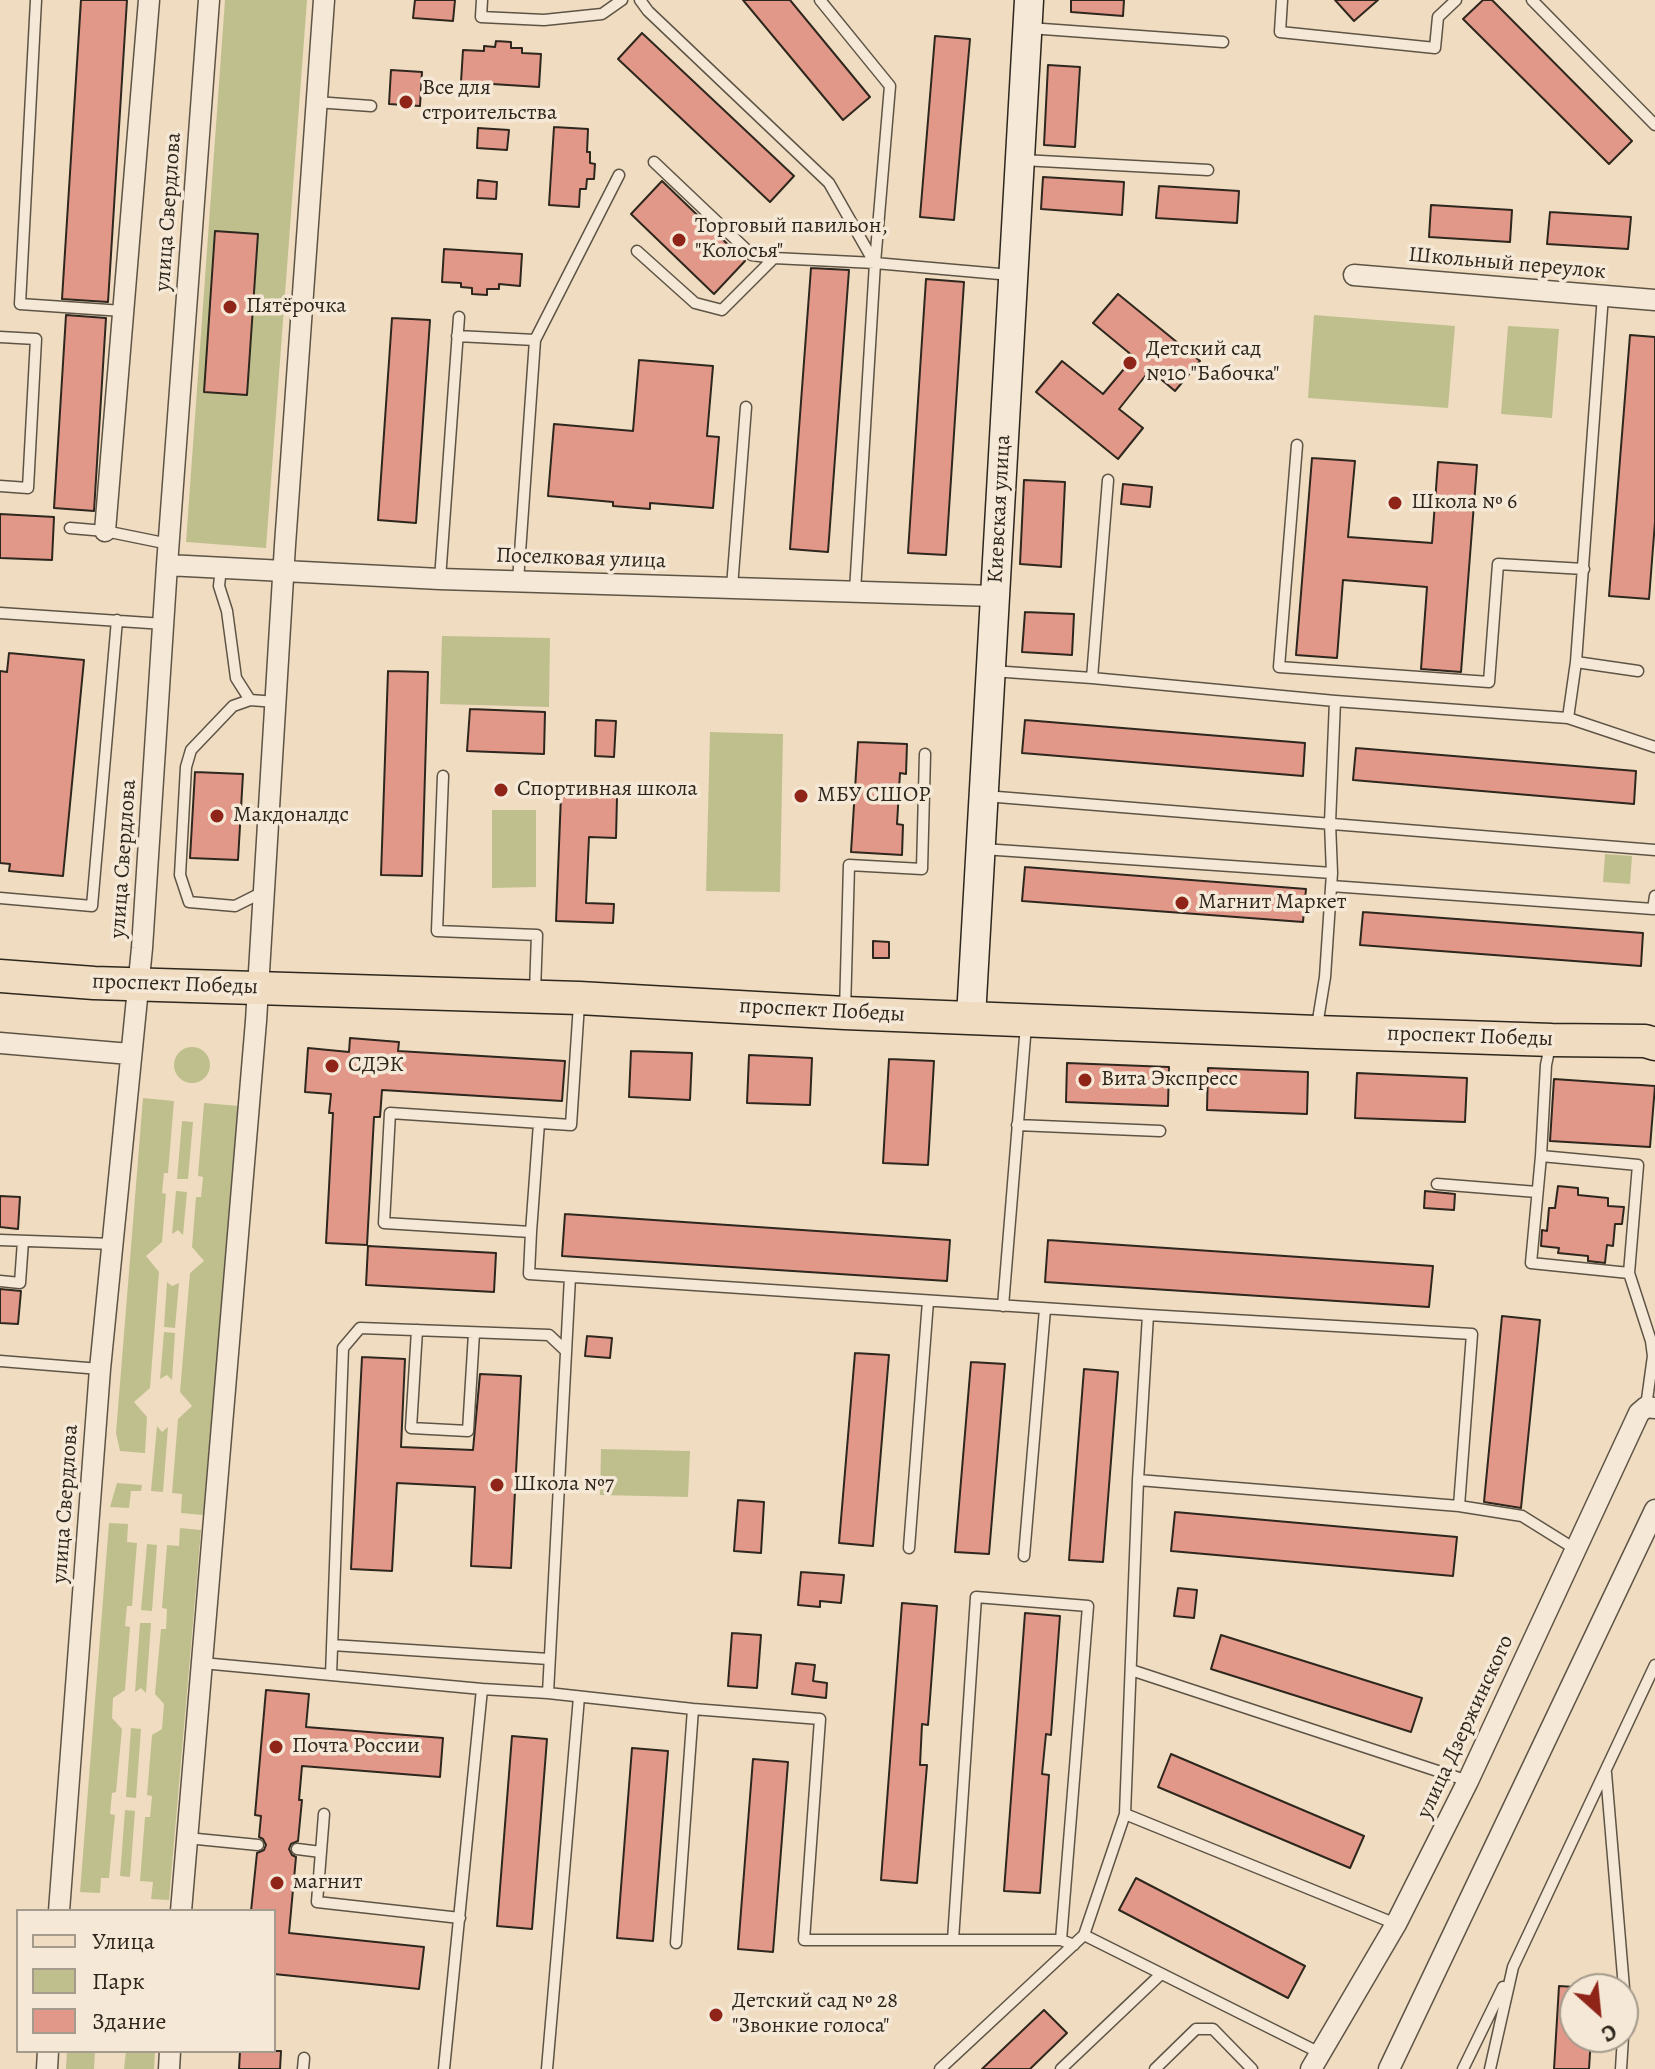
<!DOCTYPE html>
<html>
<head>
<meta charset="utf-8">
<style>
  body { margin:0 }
  #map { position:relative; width:1655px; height:2069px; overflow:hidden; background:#f0dcc0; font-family:Alegreya,serif }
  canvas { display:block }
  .legend { position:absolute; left:16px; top:1909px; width:260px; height:144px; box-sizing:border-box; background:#f5e8d6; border:2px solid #a59b8c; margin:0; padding:10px 14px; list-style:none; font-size:24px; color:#2e271d }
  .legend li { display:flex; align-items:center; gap:16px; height:40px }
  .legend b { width:40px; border:2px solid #a59b8c }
  .north { position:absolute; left:1559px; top:1973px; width:80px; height:80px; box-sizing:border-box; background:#f5e8d6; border:2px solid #a59b8c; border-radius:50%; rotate:153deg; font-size:22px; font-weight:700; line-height:32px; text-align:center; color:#2e271d }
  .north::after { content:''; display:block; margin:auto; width:28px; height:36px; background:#8f2418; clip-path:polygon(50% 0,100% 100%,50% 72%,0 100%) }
</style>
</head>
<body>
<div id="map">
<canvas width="1655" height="2069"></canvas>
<ul class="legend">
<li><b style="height:10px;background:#f0dcc0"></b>Улица</li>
<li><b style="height:22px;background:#bfbf8e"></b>Парк</li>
<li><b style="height:22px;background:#e29889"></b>Здание</li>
</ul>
<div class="north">С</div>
</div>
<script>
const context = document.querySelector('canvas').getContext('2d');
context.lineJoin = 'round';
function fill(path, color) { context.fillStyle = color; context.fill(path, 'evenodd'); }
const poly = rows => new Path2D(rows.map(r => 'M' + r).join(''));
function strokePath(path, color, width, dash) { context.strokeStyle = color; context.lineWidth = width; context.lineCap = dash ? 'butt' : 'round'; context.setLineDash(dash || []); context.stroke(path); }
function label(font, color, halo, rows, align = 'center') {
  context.font = font + ' Alegreya,serif'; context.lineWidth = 7; context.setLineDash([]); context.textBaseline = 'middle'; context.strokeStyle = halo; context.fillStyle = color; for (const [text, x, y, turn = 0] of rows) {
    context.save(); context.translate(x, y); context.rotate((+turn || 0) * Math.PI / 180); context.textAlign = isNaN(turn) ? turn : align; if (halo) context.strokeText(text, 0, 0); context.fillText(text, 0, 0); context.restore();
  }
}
const green = poly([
  [225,0,307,0,266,548,186,542],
  [1314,315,1455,326,1448,408,1308,398],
  [1508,326,1559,329,1552,418,1501,414],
  [442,636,550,638,549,707,440,704],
  [710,732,783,734,780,892,706,891],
  [492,810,536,810,536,887,492,888],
  [1605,854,1632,856,1630,884,1603,882],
  '174 1065a18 18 0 1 1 36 0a18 18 0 1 1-36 0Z',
  [143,1098,174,1101,168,1173,164,1173,162,1193,166,1194,162,1242,146,1256,159,1272,150,1388,134,1402,147,1417,145,1453,120,1451,116,1433],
  [204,1103,239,1106,203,1515,181,1513,182,1494,172,1493,178,1419,192,1406,180,1392,190,1273,204,1261,192,1247,196,1197,201,1197,203,1177,198,1176],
  [182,1121,193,1122,188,1179,177,1179],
  [176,1191,187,1192,183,1235,178,1230,172,1234],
  [167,1282,172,1286,179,1283,175,1328,164,1327],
  [164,1332,175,1333,172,1380,167,1375,160,1379],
  [157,1426,162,1432,168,1427,163,1492,151,1491],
  [601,1449,690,1451,688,1497,600,1495],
  [117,1483,142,1485,141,1491,131,1491,129,1508,110,1507],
  [109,1523,128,1524,127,1542,137,1543,132,1606,127,1606,125,1626,130,1627,125,1690,113,1698,112,1718,122,1729,116,1792,112,1793,110,1814,115,1815,109,1878,101,1878,100,1893,80,1892],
  [180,1528,201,1530,169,1900,151,1899,153,1882,140,1881,145,1817,150,1817,152,1796,147,1795,152,1735,162,1729,164,1704,155,1694,161,1629,166,1629,167,1609,162,1608,167,1545,179,1546],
  [147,1544,157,1545,152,1611,141,1610],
  [140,1623,151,1623,146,1693,141,1688,135,1692],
  [131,1728,141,1729,136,1798,126,1797],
  [125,1810,135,1811,130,1877,120,1876],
  [67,2051,95,2051,94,2069,66,2069],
  [126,2051,155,2051,154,2069,124,2069]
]);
const building = poly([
  [81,0,127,0,108,302,62,299,81,0],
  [415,0,455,0,453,21,413,18,415,0],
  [743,0,790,0,870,97,843,120,743,0],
  [1071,0,1124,0,1123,16,1071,12,1071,0],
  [1335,0,1378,0,1354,21,1335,0],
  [1483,0,1492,0,1632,141,1609,164,1463,19,1483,0],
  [642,33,794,176,770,202,618,59,642,33],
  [935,36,970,39,954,220,920,217,935,36],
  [496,41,511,42,511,48,522,48,522,53,541,54,539,87,461,82,463,50,484,51,484,46,495,47,496,41],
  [1048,65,1080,67,1075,147,1044,145,1048,65],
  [391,70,422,72,420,106,389,104,391,70],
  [554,127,588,129,587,152,590,152,590,163,595,164,594,179,587,179,586,189,580,189,579,207,549,205,554,127],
  [478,128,509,130,507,150,477,148,478,128],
  [1043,177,1124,182,1122,215,1041,209,1043,177],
  [478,180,497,182,496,199,477,198,478,180],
  [662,181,745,261,714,294,631,214,662,181],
  [1159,186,1239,191,1237,223,1156,218,1159,186],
  [1431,205,1512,210,1510,242,1429,237,1431,205],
  [1550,212,1631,217,1628,249,1547,244,1550,212],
  [215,231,258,234,247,395,204,392,215,231],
  [444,249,522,254,520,286,499,284,499,289,487,289,487,295,472,294,472,288,461,287,461,283,442,282,444,249],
  [811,268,849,270,828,552,790,549,811,268],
  [926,279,964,282,946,555,908,553,926,279],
  [1118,294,1200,361,1175,391,1150,370,1119,409,1143,428,1118,459,1036,392,1062,361,1103,394,1134,357,1093,323,1118,294],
  [66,315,106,318,94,511,54,508,66,315],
  [392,318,430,320,416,523,378,520,392,318],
  [1630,335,1655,337,1655,522,1649,599,1609,596,1630,335],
  [639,360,713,366,707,436,719,437,713,508,650,503,650,509,613,506,613,502,548,496,554,424,633,431,639,360],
  [1312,458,1355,461,1348,537,1432,543,1438,462,1477,465,1461,672,1421,669,1427,587,1343,580,1337,658,1296,655,1312,458],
  [1024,480,1065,482,1061,567,1020,564,1024,480],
  [1123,484,1152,487,1150,507,1121,504,1123,484],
  [0,514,54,517,52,560,0,558,0,514],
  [1025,612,1074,614,1072,655,1022,652,1025,612],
  [9,653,84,660,63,876,9,871,10,864,0,863,0,671,7,672,9,653],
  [388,671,428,672,422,876,381,875,388,671],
  [470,709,545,712,544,754,467,751,470,709],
  [596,720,616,721,614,757,595,756,596,720],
  [1025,720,1305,743,1303,776,1022,753,1025,720],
  [858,742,907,744,906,774,900,773,897,824,903,825,902,855,851,852,858,742],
  [1356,748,1636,771,1634,804,1353,780,1356,748],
  [195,772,243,774,238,860,190,858,195,772],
  [561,795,617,797,616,838,589,837,586,903,614,904,613,923,556,921,561,795],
  [1025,867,1306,889,1303,922,1022,901,1025,867],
  [1363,912,1643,933,1641,966,1360,945,1363,912],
  [873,941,889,942,889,958,873,958,873,941],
  [350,1038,399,1042,398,1051,565,1061,562,1101,382,1090,380,1117,374,1117,367,1245,326,1243,333,1113,329,1113,331,1094,305,1092,308,1048,349,1052,350,1038],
  [631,1051,692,1053,690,1100,629,1097,631,1051],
  [749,1055,812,1058,810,1105,747,1103,749,1055],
  [889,1059,934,1061,928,1165,883,1163,889,1059],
  [1067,1063,1169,1067,1168,1106,1066,1102,1067,1063],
  [1208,1068,1308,1072,1307,1114,1207,1110,1208,1068],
  [1357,1073,1467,1078,1465,1122,1355,1118,1357,1073],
  [1554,1079,1655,1086,1650,1147,1550,1141,1554,1079],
  [1558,1186,1578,1188,1578,1195,1608,1198,1608,1206,1624,1207,1622,1224,1615,1224,1613,1246,1607,1245,1605,1263,1588,1261,1588,1256,1558,1253,1559,1248,1541,1246,1542,1230,1547,1231,1549,1208,1555,1208,1558,1186],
  [1425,1191,1455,1194,1454,1210,1424,1208,1425,1191],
  [0,1196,20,1197,18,1229,0,1227,0,1196],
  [565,1214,950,1240,947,1281,562,1256,565,1214],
  [1048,1240,1433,1266,1429,1307,1045,1282,1048,1240],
  [368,1246,496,1253,494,1292,366,1285,368,1246],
  [0,1289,21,1291,18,1324,0,1323,0,1289],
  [1502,1316,1540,1320,1521,1508,1484,1502,1502,1316],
  [587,1336,612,1338,610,1358,585,1356,587,1336],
  [855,1353,889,1355,873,1546,839,1543,855,1353],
  [362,1357,405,1359,401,1447,473,1450,480,1374,521,1376,511,1568,471,1566,475,1487,397,1483,392,1571,351,1569,362,1357],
  [971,1362,1005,1364,989,1554,955,1552,971,1362],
  [1084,1369,1118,1372,1103,1562,1069,1560,1084,1369],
  [738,1500,764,1502,761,1553,734,1551,738,1500],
  [1175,1512,1457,1537,1453,1576,1171,1551,1175,1512],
  [801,1572,844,1575,841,1603,820,1601,820,1607,798,1605,801,1572],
  [1178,1588,1197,1590,1194,1618,1174,1616,1178,1588],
  [902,1603,937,1606,928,1725,922,1724,920,1765,927,1765,917,1883,881,1880,902,1603],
  [1025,1613,1060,1616,1051,1735,1046,1734,1042,1774,1049,1775,1040,1893,1004,1891,1025,1613],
  [732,1633,761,1635,757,1688,728,1686,732,1633],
  [1221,1635,1422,1698,1411,1732,1211,1669,1221,1635],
  [796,1663,815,1665,813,1681,827,1683,826,1698,792,1694,796,1663],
  [266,1690,309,1694,306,1727,443,1738,440,1777,302,1766,299,1800,302,1800,298,1841,291,1844,289,1849,292,1855,296,1857,289,1933,424,1947,419,1989,274,1974,274,1911,251,1911,257,1853,264,1850,266,1845,263,1839,259,1837,261,1816,255,1815,266,1690],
  [512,1736,547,1739,532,1929,497,1926,512,1736],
  [632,1748,668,1751,653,1941,617,1938,632,1748],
  [1171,1754,1364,1836,1350,1868,1158,1787,1171,1754],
  [753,1759,788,1762,773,1952,738,1949,753,1759],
  [1136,1878,1305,1966,1288,1998,1119,1910,1136,1878],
  [1559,1986,1575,1987,1575,2037,1591,2037,1589,2069,1554,2069,1559,1986],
  [1044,2010,1067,2033,1030,2069,982,2069,1044,2010],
  [240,2051,281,2051,280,2069,239,2069,240,2051]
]);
const lane = poly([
  [36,0,20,304,123,311],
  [482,0,481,17,544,20,602,14,622,0],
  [640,0,648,11,829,183,874,262],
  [820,0,890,86,875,263,855,591],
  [1282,0,1280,32,1435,48,1438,17,1456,0],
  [1532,0,1655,125],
  [1029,28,1223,42],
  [316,102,371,106],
  [1022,160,1208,170],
  [654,162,752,255,774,258],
  [637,251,695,303,722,310,774,258,875,263,1011,275],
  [457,336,535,340,518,581],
  [0,337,36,339,28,488,0,486],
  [535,340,619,175],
  [1297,445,1279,667,1489,682,1498,564,1584,569],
  [70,528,105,531,169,544],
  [221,568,219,586,227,611,236,678,250,700,276,702],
  [440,579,459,317],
  [732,587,746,407],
  [0,613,164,624],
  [1576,662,1638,671],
  [992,671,1092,678,1335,701,1568,718,1655,747],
  [1092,678,1108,480],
  [250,700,233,706,191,750,186,767,180,875,189,902,235,906,263,892],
  [1568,718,1576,662,1603,295],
  [443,776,437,931,537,935,535,991],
  [985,796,1655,850],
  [983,849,1332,873],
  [1331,886,1653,909,1655,896],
  [0,898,92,906,117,620],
  [579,1004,571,1125,390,1113,384,1223,531,1232,529,1274,1148,1315,1472,1334,1459,1506,1138,1480],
  [845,1011,849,865,922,869,925,754],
  [1317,1026,1325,977,1332,873,1330,823,1335,701],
  [1017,1125,1160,1131],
  [1541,1156,1638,1165,1629,1273,1531,1263,1541,1156,1546,1065,1550,1046],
  [1437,1184,1537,1192],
  [531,1232,539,1123],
  [0,1240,113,1244],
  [1629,1273,1651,1341,1653,1356,1646,1407],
  [0,1281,20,1283,23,1241],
  [1003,1306,1026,1025],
  [417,1330,411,1428,468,1431,474,1333],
  [0,1361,100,1369],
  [1459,1506,1522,1516,1575,1549],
  [909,1548,928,1301],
  [1024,1556,1045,1309],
  [332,1645,549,1659],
  [202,1663,482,1689,548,1693,693,1709,820,1719,804,1940,953,1940],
  [1131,1670,1468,1781],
  [331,1675,343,1348,360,1328,549,1335,566,1351],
  [548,1693,570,1277],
  [1606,1773,1625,2000,1623,2034],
  [324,1814,317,1902,460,1918],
  [1125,1814,1396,1924],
  [187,1838,258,1845],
  [297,1849,321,1852],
  [1084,1935,1320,2053],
  [1061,1940,1088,1606,976,1597,953,1940,1061,1940,1074,1945],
  [676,1943,693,1709],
  [303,2069,304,2058],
  [444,2069,482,1689],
  [547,2069,579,1697],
  [940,2069,1084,1935,1125,1814,1138,1480,1148,1315],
  [1061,2069,1161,1974],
  [1155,2069,1196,2029,1213,2029,1252,2069],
  [1463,2069,1503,1987],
  [1490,2069,1513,1967,1655,1665],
  [1621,2069,1623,2037]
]);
const street = poly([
  [1354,275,1655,300],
  [105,531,149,0],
  [167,565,440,579,994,596],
  [0,1043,130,1054],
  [59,1911,100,1369,142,948,167,565,209,0],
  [181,1911,256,1021,285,545,324,0],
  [47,2069,48,2051],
  [169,2069,170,2051],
  [1311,2069,1396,1924,1468,1781,1639,1413,1646,1407,1655,1408],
  [1389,2069,1655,1510]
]);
const secondary = poly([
  [971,1017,1029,0]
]);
const primary = poly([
  [0,976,94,983,579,998,845,1013,1316,1032,1552,1040,1645,1041,1655,1044]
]);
const markers = [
  [406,102,8,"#8f2418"],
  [679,240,8,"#8f2418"],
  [230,307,8,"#8f2418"],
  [1130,363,8,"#8f2418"],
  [1395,503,8,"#8f2418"],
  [501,790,8,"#8f2418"],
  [801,796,8,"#8f2418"],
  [217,816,8,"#8f2418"],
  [1182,903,8,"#8f2418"],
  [332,1066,8,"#8f2418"],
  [1085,1080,8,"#8f2418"],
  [497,1485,8,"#8f2418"],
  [276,1747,8,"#8f2418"],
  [277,1883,8,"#8f2418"],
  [716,2015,8,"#8f2418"]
];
const poiNames = [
  ["Все для",422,89],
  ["строительства",422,114],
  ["Торговый павильон,",695,227],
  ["\"Колосья\"",695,252],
  ["Пятёрочка",246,307],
  ["Детский сад",1146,350],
  ["№10 \"Бабочка\"",1146,375],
  ["Школа № 6",1411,503],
  ["Спортивная школа",517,790],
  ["МБУ СШОР",817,796],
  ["Макдоналдс",233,816],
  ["Магнит Маркет",1198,903],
  ["СДЭК",348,1066],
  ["Вита Экспресс",1101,1080],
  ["Школа №7",513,1485],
  ["Почта России",292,1747],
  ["магнит",293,1883],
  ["Детский сад № 28",732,2002],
  ["\"Звонкие голоса\"",732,2027]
];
const streetNames = [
  ["улица Свердлова",169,212,-86],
  ["Школьный переулок",1507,264,5],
  ["Киевская улица",1000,509,-87],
  ["Поселковая улица",581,559,2],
  ["улица Свердлова",124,859,-86],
  ["проспект Победы",175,985,2],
  ["проспект Победы",822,1011,3],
  ["проспект Победы",1470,1037,2],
  ["улица Свердлова",66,1504,-86],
  ["улица Дзержинского",1466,1727,-65]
];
fill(green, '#bfbf8e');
fill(building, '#e29889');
strokePath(building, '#2e271d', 2);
strokePath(lane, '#5e5446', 13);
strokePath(street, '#5e5446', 23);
strokePath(secondary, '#2e271d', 31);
strokePath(primary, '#2e271d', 35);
strokePath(lane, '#f5e8d6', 10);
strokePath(street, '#f5e8d6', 20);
strokePath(secondary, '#f5e8d6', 28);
strokePath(primary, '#f0dcc0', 32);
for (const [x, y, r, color] of markers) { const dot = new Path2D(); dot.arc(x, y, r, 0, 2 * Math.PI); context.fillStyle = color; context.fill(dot); strokePath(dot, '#f5e8d6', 3); }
label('22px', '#2e271d', '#f5e8d6', poiNames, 'left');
label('22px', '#2e271d', '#f5e8d6', streetNames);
</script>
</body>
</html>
